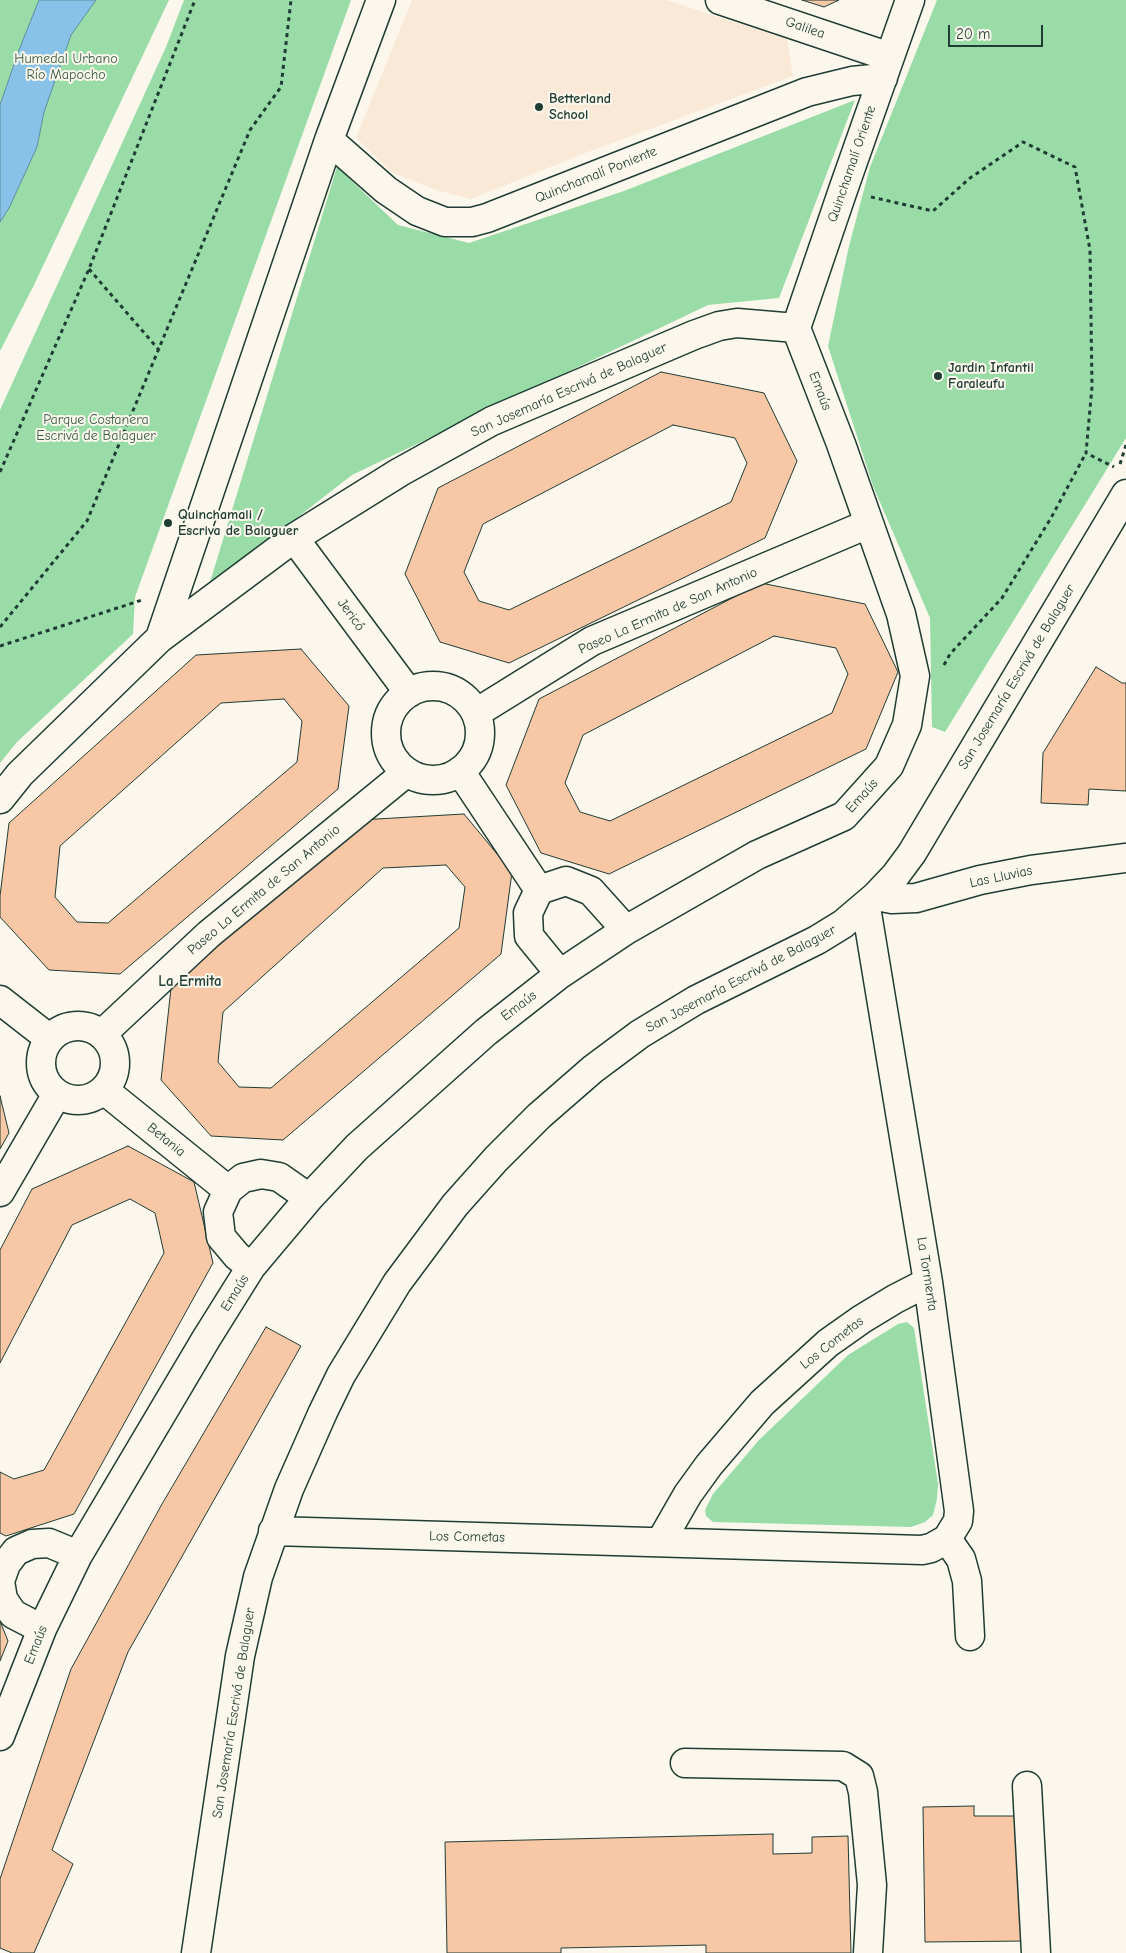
<!DOCTYPE html>
<html>
<head>
<meta charset="utf-8">
<style>
  body { margin:0 }
  #map { position:relative; width:1126px; height:1953px; overflow:hidden; background:#fbf7ec; font-family:"Comic Neue",sans-serif }
  canvas { display:block }
  .scale { position:absolute; left:948px; top:25px; width:95px; height:22px; box-sizing:border-box; border:2px solid #1f3d34; border-top:0; padding-left:6px; font-size:15px; line-height:18px; white-space:nowrap; color:#1f3d34; -webkit-text-stroke:4px #fbf7ec; paint-order:stroke }
</style>
</head>
<body>
<div id="map">
<canvas width="1126" height="1953"></canvas>
<div class="scale">20 m</div>
</div>
<script>
const context = document.querySelector('canvas').getContext('2d');
context.lineJoin = 'round';
function fill(path, color) { context.fillStyle = color; context.fill(path, 'evenodd'); }
const poly = rows => new Path2D(rows.map(r => 'M' + r).join(''));
function strokePath(path, color, width, dash) { context.strokeStyle = color; context.lineWidth = width; context.lineCap = dash ? 'butt' : 'round'; context.setLineDash(dash || []); context.stroke(path); }
function label(font, color, halo, rows, align = 'center') {
  context.font = font + ' "Comic Neue",sans-serif'; context.lineWidth = 4; context.setLineDash([]); context.textBaseline = 'middle'; context.strokeStyle = halo; context.fillStyle = color; for (const [text, x, y, turn = 0] of rows) {
    context.save(); context.translate(x, y); context.rotate((+turn || 0) * Math.PI / 180); context.textAlign = isNaN(turn) ? turn : align; if (halo) context.strokeText(text, 0, 0); context.fillText(text, 0, 0); context.restore();
  }
}
const built = poly([
  [412,0,666,0,787,39,793,76,588,152,471,199,436,190,393,173,356,138]
]);
const green = poly([
  [0,0,169,0,33,287,0,351],
  [184,0,351,0,135,597,133,634,17,742,0,763,0,410,166,47],
  [937,0,1126,0,1126,438,945,732,932,727,930,618,873,486,828,346,849,246,870,167],
  [855,100,779,298,708,305,352,475,262,545,210,582,337,167,398,225,469,243,624,191],
  [907,1322,914,1328,938,1484,937,1499,933,1515,925,1522,911,1527,713,1522,706,1516,705,1510,713,1494,759,1440,848,1355,898,1324]
]);
const water = poly([
  [39,0,96,0,71,35,44,112,37,147,9,208,0,222,0,105,19,50,39,0]
]);
const building = poly([
  [802,0,839,0,824,7,802,0],
  [661,372,764,393,797,461,765,538,509,663,440,642,405,574,438,488,661,372],
  [673,425,735,438,747,463,731,502,509,610,479,601,464,572,483,524,673,425],
  [761,583,865,604,898,672,866,749,609,874,541,853,506,785,539,699,761,583],
  [774,636,836,648,848,674,832,713,610,821,580,812,565,783,583,735,774,636],
  [301,649,349,706,338,789,120,974,49,970,0,917,0,896,9,823,196,655,301,649],
  [284,699,302,721,297,762,108,923,77,922,55,897,60,846,221,703,284,699],
  [1096,667,1122,683,1126,683,1126,791,1089,789,1088,805,1041,803,1043,753,1096,667],
  [464,814,512,872,501,954,283,1140,211,1136,161,1080,171,988,359,820,464,814],
  [446,865,465,887,459,928,271,1088,239,1087,218,1062,223,1012,383,868,446,865],
  [0,1096,9,1133,0,1149,0,1096],
  [128,1146,194,1182,213,1263,74,1514,6,1536,0,1533,0,1472,14,1479,44,1470,164,1253,155,1213,130,1199,72,1225,0,1363,0,1250,32,1189,128,1146],
  [266,1327,301,1346,128,1652,52,1850,73,1864,34,1953,12,1953,0,1948,0,1879,71,1669,162,1504,266,1327],
  [0,1621,8,1641,0,1661,0,1621],
  [974,1806,974,1816,1026,1816,1027,1941,925,1942,923,1807,974,1806],
  [773,1834,773,1854,812,1853,812,1837,848,1836,851,1953,706,1953,706,1945,561,1948,561,1953,447,1953,445,1842,773,1834]
]);
const path = poly([
  [871,197,933,211,970,178,1023,142,1075,167,1090,250,1092,387,1086,453,1114,467],
  [89,269,159,350],
  [1120,464,1126,445],
  [0,472,89,269,195,0],
  [0,627,87,521,250,130,281,87,291,0],
  [0,646,142,600],
  [944,665,950,654,1002,598,1051,518,1086,453]
]);
const minor = poly([
  [720,0,890,57],
  [329,140,386,190,417,211,445,222,472,222,487,218,807,92,852,81,883,78],
  [796,328,843,190,910,0],
  [294,538,409,693],
  [160,638,329,140,381,0],
  '386 733a47 47 0 1 1 94 0a47 47 0 1 1-94 0Z',
  [476,713,592,641,868,524],
  [460,771,539,890],
  [0,799,20,774,160,638,294,538,400,472,492,421,694,335,719,326,737,323,796,328],
  [876,896,892,899,916,898,980,880,1031,870,1126,858],
  [560,974,529,936,528,913,539,890,566,881,591,891,626,930],
  [0,1000,50,1039],
  '41 1063a37 37 0 1 1 74 0a37 37 0 1 1-74 0Z',
  [102,1034,209,934,407,772],
  [104,1090,228,1190],
  [0,1192,57,1094],
  [251,1267,237,1256,221,1237,218,1212,228,1190,243,1178,261,1174,279,1177,309,1198],
  [273,1531,922,1550,931,1548,947,1539,958,1521,959,1511,928,1282,866,907],
  [947,1539,961,1559,967,1581,970,1636],
  [661,1541,688,1494,709,1465,762,1403,828,1343,862,1319,895,1299,928,1282],
  [42,1629,13,1614,3,1599,0,1581,6,1564,16,1551,32,1544,49,1543,78,1555],
  [0,1736,42,1629,78,1555,206,1339,251,1267,309,1198,357,1147,486,1032,560,974,626,930,757,855,844,816,889,766,907,725,915,676,901,614,841,444,796,328],
  [685,1763,843,1766,859,1776,863,1792,872,1885,868,1953],
  [1027,1786,1036,1953],
  [196,1953,240,1656,258,1577,289,1489,323,1412,341,1375,397,1283,455,1205,496,1159,539,1116,593,1069,640,1034,696,1000,817,940,843,924,876,896,895,876,912,853,1126,494]
]);
const markers = [
  [539,107,5,"#1f3d34"],
  [938,376,5,"#1f3d34"],
  [168,523,5,"#1f3d34"]
];
const streetNames = [
  ["Galilea",805,28,19],
  ["Quinchamalí Oriente",852,164,-71],
  ["Quinchamalí Poniente",596,175,-22],
  ["San Josemaría Escrivá de Balaguer",569,390,-24],
  ["Emaús",820,391,69],
  ["Paseo La Ermita de San Antonio",668,611,-24],
  ["Jericó",351,615,54],
  ["San Josemaría Escrivá de Balaguer",1017,677,-59],
  ["Emaús",862,796,-48],
  ["Las Lluvias",1001,877,-12],
  ["Paseo La Ermita de San Antonio",264,890,-40],
  ["San Josemaría Escrivá de Balaguer",741,979,-28],
  ["Emaús",519,1006,-37],
  ["Betania",166,1140,39],
  ["La Tormenta",927,1274,81],
  ["Emaús",235,1293,-58],
  ["Los Cometas",832,1343,-38],
  ["Los Cometas",467,1537,1],
  ["Emaús",36,1645,-68],
  ["San Josemaría Escrivá de Balaguer",234,1713,-81]
];
const parkNames = [
  ["Humedal Urbano",66,59],
  ["Río Mapocho",66,75],
  ["Parque Costanera",96,420],
  ["Escrivá de Balaguer",96,436]
];
const poiNames = [
  ["Betterland",549,99],
  ["School",549,115],
  ["Jardin Infantil",948,368],
  ["Faraleufu",948,384],
  ["Quinchamali /",178,515],
  ["Escriva de Balaguer",178,531]
];
const neighbourhoodNames = [
  ["La Ermita",190,982]
];
fill(built, '#fae9d7');
fill(green, '#99dca7');
fill(water, '#89c2e8');
strokePath(water, '#5f8da0', 1);
fill(building, '#f7c7a6');
strokePath(building, '#1f3d34', 1);
strokePath(minor, '#1f3d34', 31);
strokePath(path, '#1f3d34', 3, [4, 4]);
strokePath(minor, '#fbf7ec', 28);
for (const [x, y, r, color] of markers) { const dot = new Path2D(); dot.arc(x, y, r, 0, 2 * Math.PI); context.fillStyle = color; context.fill(dot); strokePath(dot, '#fbf7ec', 2); }
label('14px', '#1f3d34', '#fbf7ec', streetNames);
label('14px', '#375d4b', '#fbf7ec', parkNames);
label('bold 14px', '#1f3d34', '#fbf7ec', poiNames, 'left');
label('bold 15px', '#1f3d34', '#fbf7ec', neighbourhoodNames);
</script>
</body>
</html>
